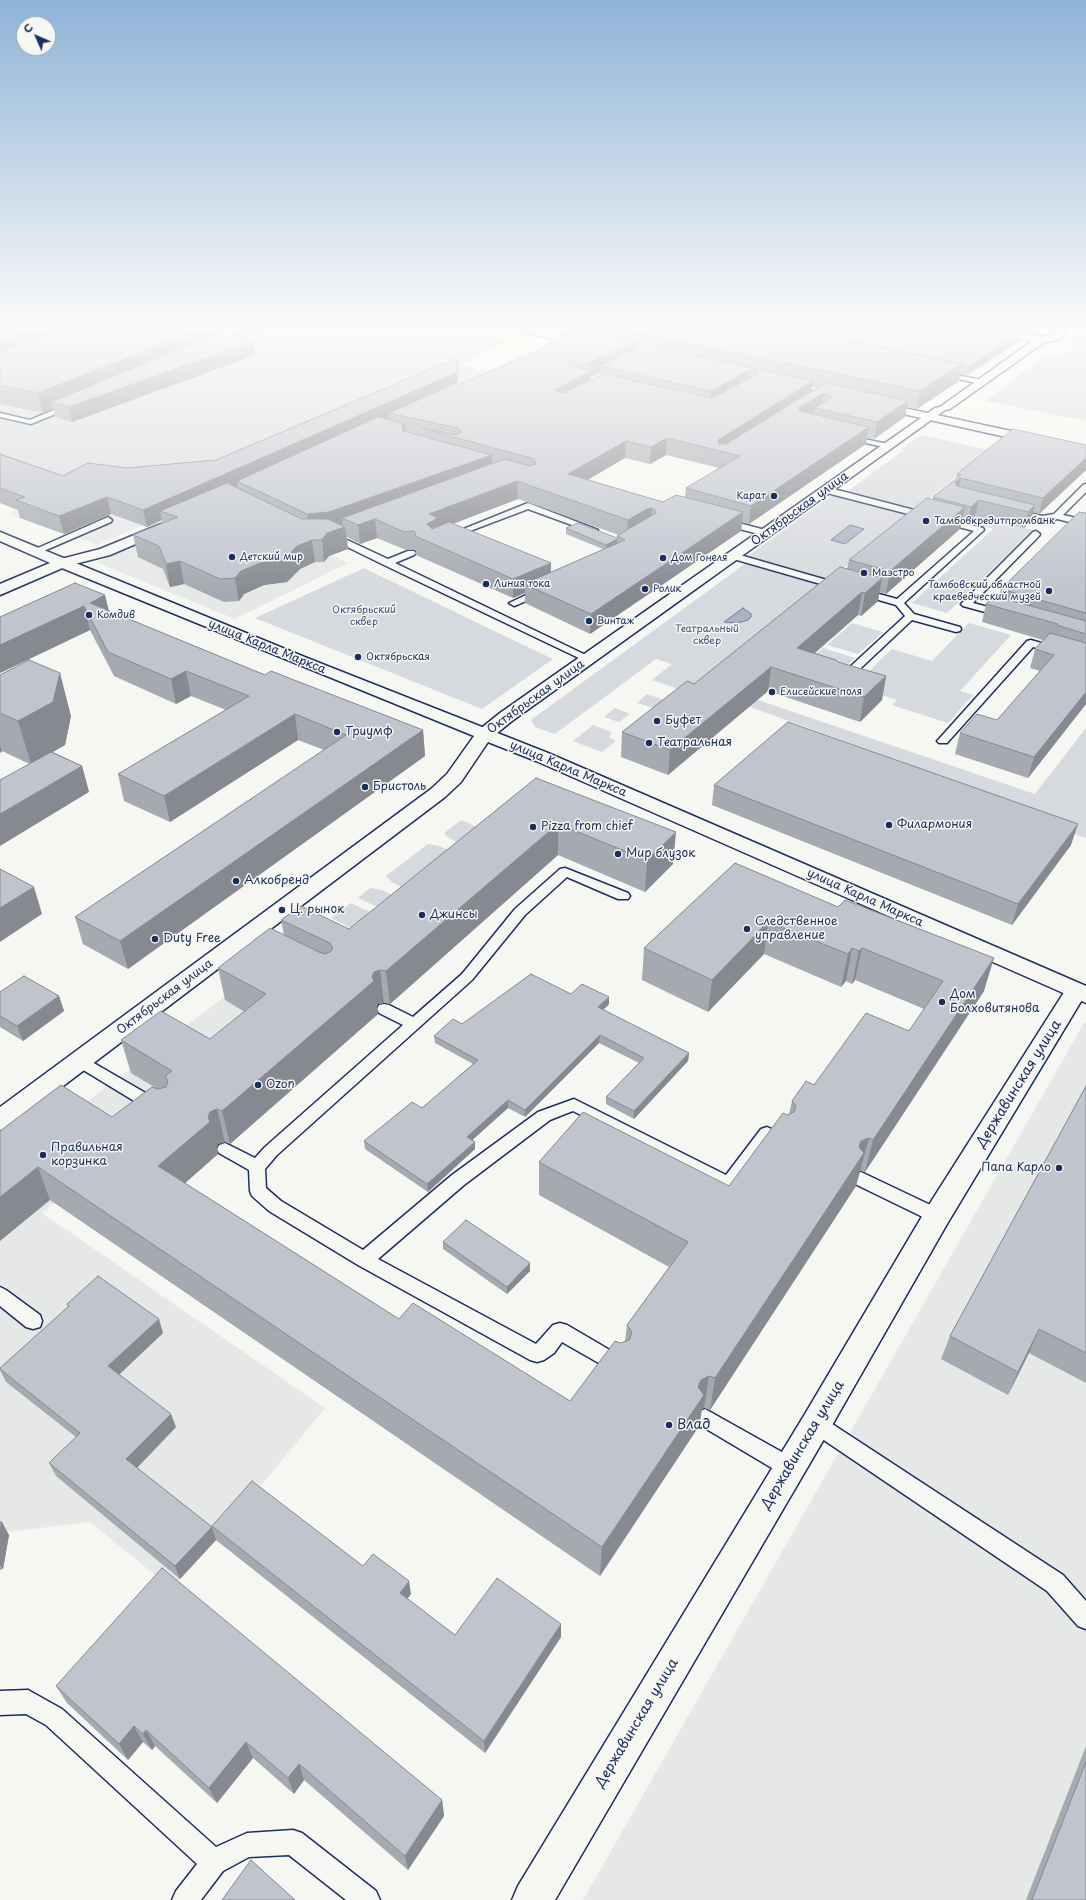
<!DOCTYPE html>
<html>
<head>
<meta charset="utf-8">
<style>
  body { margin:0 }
  #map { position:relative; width:1086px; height:1900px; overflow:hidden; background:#f6f6f2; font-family:"Playpen Sans",sans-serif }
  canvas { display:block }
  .north { position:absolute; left:16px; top:16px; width:40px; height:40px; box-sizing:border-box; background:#f6f6f2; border:1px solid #9ea6b7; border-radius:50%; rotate:315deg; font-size:11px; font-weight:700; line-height:16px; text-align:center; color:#1b2f5e }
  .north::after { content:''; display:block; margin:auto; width:14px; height:18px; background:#1b2f5e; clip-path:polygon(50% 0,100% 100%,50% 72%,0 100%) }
</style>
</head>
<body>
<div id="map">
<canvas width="1086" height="1900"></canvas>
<div class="north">С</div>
</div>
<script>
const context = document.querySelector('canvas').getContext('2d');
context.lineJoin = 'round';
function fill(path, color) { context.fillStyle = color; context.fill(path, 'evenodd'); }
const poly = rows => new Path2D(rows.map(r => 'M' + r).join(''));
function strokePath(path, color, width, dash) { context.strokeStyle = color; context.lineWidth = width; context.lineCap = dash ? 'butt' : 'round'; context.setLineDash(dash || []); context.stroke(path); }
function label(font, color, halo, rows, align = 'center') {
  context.font = font + ' "Playpen Sans",sans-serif'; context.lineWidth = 3; context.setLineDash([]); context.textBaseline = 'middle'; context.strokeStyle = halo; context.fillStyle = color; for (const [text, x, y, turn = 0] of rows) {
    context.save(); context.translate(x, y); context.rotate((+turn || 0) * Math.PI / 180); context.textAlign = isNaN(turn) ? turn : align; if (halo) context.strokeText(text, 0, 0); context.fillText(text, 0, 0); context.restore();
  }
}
const built = poly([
  [55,489,182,508,97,545,9,514,17,510,9,506],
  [224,507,348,563,235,619,96,562],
  [312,930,357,953,42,1213,325,1408,216,1540,180,1579,170,1587,90,1522,0,1533,0,1168],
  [1084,1023,1086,1023,1086,1900,583,1900]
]);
const green = poly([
  [241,329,473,329,466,332,509,341,459,365,491,372,239,484,55,489,9,506,0,503,0,390,64,403],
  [1076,329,1086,329,1086,421,985,401,1046,355,1061,354,1075,348,1077,342,1071,342],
  [921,435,989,450,690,693,652,680,672,664,656,659,555,734,535,727,531,720,753,558,748,556,832,495,840,497,904,450,901,449],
  [938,506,1033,530,947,613,912,603,993,529,930,513],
  [364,568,488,628,553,659,482,709,255,618],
  [852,623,883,632,858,654,827,645],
  [969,623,1011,635,960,691,973,695,948,723,892,705,897,700,853,686,892,649,932,661],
  [823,648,855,658,831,679,799,669],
  [708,683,1035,794,1086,728,1086,838,1021,815,1026,807,701,689],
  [647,694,667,701,656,709,637,703],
  [615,708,630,714,619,722,604,717],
  [593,725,612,732,609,737,616,741,602,752,573,741],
  [461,820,489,832,469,847,449,838,444,833],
  [428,844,439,846,459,855,412,892,392,882,386,876],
  [370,888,382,890,403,900,388,912,358,898],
  [351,903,381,917,361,933,331,918]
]);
const water = poly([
  [850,525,864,529,845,544,831,540,850,525],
  [743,608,751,614,751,617,748,620,738,623,724,622,743,608]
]);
const lane = poly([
  [251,329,259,329,221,345,216,344,251,329],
  [941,372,982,380,986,382,982,384,939,375,939,373,941,372],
  [68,404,75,406,31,424,0,417,0,413,30,420,68,404],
  [845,435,888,444,892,446,888,448,848,439,844,437,845,435],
  [1086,484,1086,492,1063,515,1086,520,1086,526,1057,519,1042,522,1011,514,1010,512,1014,509,1042,516,1054,514,1083,485,1086,484],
  [826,487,983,528,984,530,904,603,914,614,960,627,961,629,960,631,956,632,912,620,846,682,842,683,837,680,838,678,905,616,896,605,858,594,856,592,858,590,861,589,897,599,974,531,823,492,823,488,826,487],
  [528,503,598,530,594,533,591,532,528,509,462,534,465,537,464,539,458,539,451,534,528,503],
  [108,517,112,520,111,522,39,553,33,553,31,551,108,517],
  [724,519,769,531,770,533,766,536,721,524,720,522,724,519],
  [1036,531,1040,534,1039,536,973,603,1007,612,1008,614,1007,616,1003,617,963,606,961,604,1033,532,1036,531],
  [332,533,388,559,408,551,414,551,416,553,414,555,395,563,594,659,589,662,585,661,384,565,329,538,329,534,332,533],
  [733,553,844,585,846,587,841,590,838,589,730,558,728,556,730,554,733,553],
  [541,588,546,591,544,593,517,605,514,606,509,603,541,588],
  [1031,640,1086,656,1086,662,1033,647,947,743,939,743,937,741,939,739,1027,641,1031,640],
  [565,868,628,893,630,896,628,899,618,899,567,877,525,915,472,980,277,1155,265,1169,266,1188,281,1201,363,1250,452,1175,538,1112,574,1099,726,1175,761,1129,767,1127,787,1136,789,1140,787,1144,781,1146,770,1142,735,1189,729,1191,573,1111,565,1114,550,1120,464,1185,378,1259,536,1344,553,1325,560,1323,567,1325,625,1359,628,1365,625,1371,618,1374,562,1342,554,1353,544,1360,537,1362,530,1360,358,1265,269,1211,252,1196,250,1191,249,1170,219,1153,217,1149,219,1145,225,1143,255,1158,265,1147,403,1025,379,1013,377,1009,379,1005,384,1004,389,1005,413,1017,462,974,515,909,560,869,565,868],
  [80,1055,161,1102,163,1106,161,1110,155,1112,149,1110,75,1065,72,1061,75,1057,80,1055],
  [861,1172,943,1211,946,1216,943,1221,937,1223,931,1221,855,1184,853,1179,855,1174,861,1172],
  [0,1287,6,1290,40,1315,42,1321,40,1327,33,1329,26,1327,0,1306,0,1287],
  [705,1409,796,1460,799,1467,796,1474,789,1477,782,1474,698,1424,695,1418,698,1412,705,1409],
  [816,1415,823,1418,1063,1575,1086,1601,1086,1629,1078,1626,1047,1591,809,1430,806,1424,809,1418,816,1415],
  [28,1690,62,1709,216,1847,247,1833,293,1830,302,1833,376,1891,380,1900,346,1900,289,1855,249,1857,223,1871,201,1900,172,1900,176,1891,197,1864,46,1725,26,1714,0,1715,0,1691,28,1690]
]);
const street = poly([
  [985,329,1002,329,1040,337,1053,335,1056,329,1066,329,1061,339,1043,343,950,409,945,410,512,721,491,738,485,739,479,738,476,734,479,730,500,713,935,408,940,407,1032,341,986,331,985,329],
  [161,524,166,525,168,528,166,531,110,555,67,566,0,595,0,584,57,560,100,549,161,524],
  [1076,983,1084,986,1086,993,947,1224,827,1434,555,1900,512,1900,518,1886,805,1414,927,1208,1068,986,1076,983]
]);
const secondary = poly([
  [0,532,307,658,548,753,1086,986,1086,1003,536,761,488,742,461,782,445,797,9,1127,0,1130,0,1107,431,789,447,774,474,736,57,566,0,541,0,532]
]);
const primary = poly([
  [518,329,536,329,592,341,593,343,588,346,523,332,518,329],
  [876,402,1086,447,1086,455,872,407,870,405,876,402]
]);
const wall = poly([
  [0,329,225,329,226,334,255,355,72,422,55,417,53,409,43,413,0,404],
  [588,329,787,329,1020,341,967,375,960,374,959,381,917,409,907,407,905,417,874,439,867,437,866,444,749,524,742,522,741,531,590,634,525,603,525,593,513,598,416,555,416,551,415,550,406,550,377,538,360,544,347,537,348,549,329,556,324,562,315,562,300,569,287,582,264,585,244,594,239,601,224,602,184,584,170,587,163,569,138,557,133,535,162,524,162,520,147,527,111,514,64,534,20,518,18,510,0,503,0,454,63,476,127,468,216,460,458,385,549,345,549,341,588,333],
  [649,341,649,346,633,350,633,348],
  [600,373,600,375,591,380,591,377],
  [812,387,818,388,812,391],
  [666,455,719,468,686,488,685,497,663,502,588,480,625,458,650,464],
  [518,499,619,535,617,536,617,538,566,528,566,534,603,549,551,572,453,524],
  [1086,445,1086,470,1039,514,1033,512,1031,521,1024,528,975,516,968,522,962,521,960,529,886,594,879,592,878,601,861,616,858,615,815,653,838,662,886,676,882,700,860,722,768,691,668,775,621,757,622,732,694,684,847,569,849,560,933,499,933,497,956,479,957,474],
  [1086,513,1086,704,1028,778,955,754,960,733,997,720,1040,671,1030,668,1035,649,1043,640,982,622,986,604,998,598,1001,589],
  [75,583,109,611,265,675,423,730,425,756,128,969,83,944,75,917,324,750,298,740,170,822,124,801,118,774,226,710,191,696,176,704,114,676,90,630,0,673,0,617],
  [0,675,71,716,65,745,53,752,82,766,89,792,2,751,0,753],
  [536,778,673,864,645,892,558,855,390,1004,384,1003,378,1004,377,1006,378,1014,230,1144,225,1142,218,1144,217,1147,218,1154,185,1183,399,1319,570,1401,621,1343,625,1341,627,1325,669,1267,539,1195,539,1162,729,1186,787,1115,789,1114,792,1101,814,1085,909,1031,924,1009,855,980,852,984,846,981,841,987,764,954,708,1012,642,980,644,948,735,863,984,991,865,1172,860,1171,856,1186,710,1410,704,1408,702,1409,699,1426,600,1576,50,1200,0,1131,112,1117,154,1087,131,1073,121,1040,210,1039,245,1012,225,1000,218,968,284,935,281,920,349,929],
  [714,785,1071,845,1012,925,712,805],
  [0,992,59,996,64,1011,23,1041,0,1027],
  [571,994,609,997,609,1004,603,1010,689,1053,688,1061,634,1119,606,1104,606,1097,639,1063,599,1043,525,1117,508,1108,472,1140,475,1149,428,1192,365,1149,364,1141,422,1108,473,1064,435,1043,434,1036,462,1024],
  [1086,1086,1086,1383,1029,1353,1008,1395,941,1359,950,1336],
  [443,1242,530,1271,507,1294,443,1249],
  [67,1304,163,1333,119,1375,176,1427,137,1468,212,1527,363,1566,411,1594,407,1599,455,1635,561,1637,485,1753,216,1540,180,1579,56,1476,49,1463,76,1437,6,1382,0,1370,0,1368,68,1307],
  [0,1522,9,1535,3,1569,0,1570],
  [56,1686,442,1800,444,1816,408,1870,304,1780,294,1794,253,1758,217,1803,155,1746,152,1750,143,1742,128,1760,67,1703],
  [1086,1746,1086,1900,1026,1900]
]);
const shadedWall = poly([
  [35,329,88,329,27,352,22,334],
  [200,329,225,329,226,335,51,402,53,409,43,413,38,393],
  [641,329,675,329,650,335,649,341,633,348,633,358,600,366,600,373,591,377,591,386,555,406,555,390,588,372,588,363,633,343,634,332],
  [1022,331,1020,341,967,375,969,366],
  [12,337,17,356,0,363,0,342],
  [254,341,255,355,72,422,69,407],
  [457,358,458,387,389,413,389,418,242,484,237,481,238,486,172,515,160,511,162,520,147,527,143,510],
  [962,364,959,381,917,409,920,391],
  [749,370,747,386,710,407,711,391],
  [813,381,811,396,717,450,718,440],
  [824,393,821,409,815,408,814,414,797,425,799,408],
  [908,401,905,417,874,439,877,422],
  [405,424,407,441,404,443,402,425],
  [869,427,866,444,749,524,751,506],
  [667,438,666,455,650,464,651,447],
  [626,441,625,458,567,491,568,474],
  [492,455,492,473,342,518,343,527,309,533,307,514],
  [1086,458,1086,470,1039,514,1043,498],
  [961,478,957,494,955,482],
  [517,481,518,499,439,529,439,536,428,542,427,524,429,514],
  [107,497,111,514,64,534,59,516],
  [979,500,975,516,968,522,971,507],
  [1035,505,1031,521,1024,528,1028,512],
  [965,507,960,529,886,594,890,571],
  [652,508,651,526,627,538,628,520,647,509],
  [743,512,741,531,590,634,591,614],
  [375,519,377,538,360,544,358,525],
  [345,527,348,549,329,556,324,562,322,540,327,533],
  [617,539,617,545,606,551,606,545],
  [312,540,315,562,300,569,287,582,264,585,244,594,239,601,235,578,241,571],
  [180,561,184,584,170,587,166,564],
  [551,563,551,582,524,584,525,593,513,598,513,579],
  [882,578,878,601,861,616,865,593],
  [862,592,858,615,793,672,797,648],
  [105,595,111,619,90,603],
  [84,606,90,630,0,673,0,645],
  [771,667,768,691,668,775,670,750],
  [186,671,191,696,176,704,171,679],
  [60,673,71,716,65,745,31,764,18,721],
  [886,676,882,700,860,722,864,697],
  [1086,692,1086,704,1028,778,1034,757],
  [295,714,298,740,170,822,164,796],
  [423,730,425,756,128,969,120,941],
  [0,745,2,751,0,753],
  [82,766,89,792,0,846,0,814],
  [558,824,558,855,390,1004,386,971],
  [1078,824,1071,845,1012,925,1018,904],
  [676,832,673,864,645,892,647,860],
  [34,887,42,914,0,942,0,908],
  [768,922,764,954,708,1012,712,980],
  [852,948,846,981,841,987,848,954],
  [862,948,855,980,852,984,859,951],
  [994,958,984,991,865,1172,873,1140],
  [380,970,384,1003,378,1004,377,1006,378,1014,230,1144,222,1111,372,977,374,972],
  [59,996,64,1011,23,1041,17,1026],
  [609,997,609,1004,598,1015,598,1007],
  [600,1035,599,1043,525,1117,525,1110],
  [689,1053,688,1061,634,1119,634,1111],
  [508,1100,508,1108,468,1144,467,1137],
  [217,1109,225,1142,218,1144,217,1147,218,1154,167,1199,158,1166,208,1117,210,1112],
  [869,1138,856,1186,710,1410,715,1378,859,1147,861,1141],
  [475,1142,475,1149,428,1192,427,1184],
  [38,1167,50,1200,0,1241,0,1197],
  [530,1263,530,1271,507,1294,507,1287],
  [159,1319,163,1333,113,1380,108,1366],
  [1039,1329,1029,1353,1008,1395,1018,1372],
  [709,1376,704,1408,702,1409,699,1426,600,1576,602,1547,698,1387,701,1380],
  [171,1414,176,1427,132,1473,126,1459],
  [2,1522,9,1535,3,1569,0,1565,0,1530],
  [212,1527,216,1540,180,1579,175,1566],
  [409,1581,411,1594,402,1606,400,1593],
  [561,1624,561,1637,485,1753,484,1741],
  [134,1726,143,1742,128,1760,119,1744],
  [146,1730,155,1746,152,1750,143,1734],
  [246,1742,253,1758,217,1803,209,1788],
  [299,1764,304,1780,294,1794,288,1778],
  [442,1800,444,1816,408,1870,405,1856]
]);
const building = poly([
  [3,329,35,329,22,334,3,329],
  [62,329,200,329,38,393,0,385,0,352,62,329],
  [618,329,641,329,634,332,618,329],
  [663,329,787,329,962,364,920,391,650,335,663,329],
  [790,329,1009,329,1022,331,969,366,962,364,790,329],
  [575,330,633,342,588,363,568,360,569,365,591,371,555,390,563,393,603,374,712,398,758,374,757,372,749,370,711,391,600,366,644,345,813,381,718,440,719,444,726,444,825,383,908,401,877,422,815,408,832,397,824,393,799,408,800,411,869,427,751,506,686,488,740,456,667,438,651,447,626,441,568,474,663,502,676,495,743,512,591,614,524,584,625,540,617,536,656,513,656,511,652,508,647,509,628,520,517,481,429,514,438,518,427,524,432,529,449,522,551,563,513,579,415,536,416,534,414,531,404,532,375,519,358,525,342,518,505,459,530,466,536,464,534,459,421,428,456,435,462,432,457,428,389,413,458,382,458,385,555,343,549,341,575,330],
  [219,333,254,341,69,407,51,402,219,333],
  [0,334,12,337,0,342,0,334],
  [457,358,458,372,143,510,107,497,59,516,16,500,25,497,0,488,0,454,63,476,88,463,127,468,216,460,457,358],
  [378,417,405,424,402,425,403,431,492,455,329,512,307,514,237,481,378,417],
  [1013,429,1086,445,1086,458,1043,498,961,478,955,482,957,486,1035,505,1028,512,979,500,971,507,933,497,961,475,957,474,1013,429],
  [227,483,302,519,328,519,345,527,327,533,322,540,312,540,297,546,284,560,260,563,241,571,235,578,220,579,180,561,166,564,159,546,133,535,178,517,160,511,227,483],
  [927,498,965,507,890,571,849,560,927,498],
  [1079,512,1086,513,1086,613,1001,589,1079,512],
  [578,523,617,538,617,539,606,545,566,528,578,523],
  [840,567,882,578,865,593,862,592,797,648,836,660,838,662,886,676,864,697,771,667,670,750,622,732,687,681,694,684,840,567],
  [75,583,105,595,90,603,265,675,271,671,423,730,120,941,75,917,346,735,295,714,164,796,118,774,249,696,186,671,171,679,108,652,84,606,0,645,0,617,75,583],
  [994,596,1086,621,1086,634,1057,625,1058,624,986,604,994,596],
  [1050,633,1086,643,1086,692,1034,757,960,733,977,714,997,720,1054,655,1035,649,1050,633],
  [29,660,60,673,53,702,18,721,0,713,0,675,29,660],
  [788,722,1078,824,1018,904,714,785,788,722],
  [51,752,82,766,0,814,0,780,51,752],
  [536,778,676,832,647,860,558,824,386,971,380,970,374,972,372,977,374,981,222,1111,217,1109,210,1112,208,1117,210,1122,158,1166,399,1319,413,1303,570,1401,615,1341,621,1343,629,1340,632,1332,627,1325,688,1242,539,1162,583,1112,729,1186,783,1113,787,1115,794,1112,796,1106,792,1101,806,1081,814,1085,866,1013,909,1031,943,981,862,948,859,951,852,948,848,954,768,922,712,980,644,948,735,863,838,907,845,900,994,958,873,1140,869,1138,861,1141,859,1147,864,1153,715,1378,709,1376,701,1380,698,1387,704,1395,602,1547,38,1167,0,1197,0,1131,61,1085,112,1117,152,1087,158,1089,166,1087,168,1081,165,1076,172,1071,121,1040,161,1011,210,1039,266,994,218,968,270,928,319,952,325,954,330,952,333,949,330,943,281,920,301,906,349,929,536,778],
  [0,869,34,887,0,908,0,869],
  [531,974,571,994,582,984,609,997,598,1007,689,1053,634,1111,606,1097,644,1058,600,1035,525,1110,508,1100,467,1137,475,1142,427,1184,364,1141,412,1102,422,1108,478,1060,434,1036,453,1019,462,1024,531,974],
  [24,976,59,996,17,1026,0,1016,0,992,24,976],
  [1086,1086,1086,1353,1039,1329,1018,1372,950,1336,1086,1086],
  [466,1220,530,1263,507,1287,443,1242,466,1220],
  [98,1276,159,1319,108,1366,171,1414,126,1459,212,1527,175,1566,49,1463,80,1433,0,1369,0,1368,69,1306,67,1304,98,1276],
  [252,1481,363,1566,373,1554,409,1581,400,1593,455,1635,497,1578,561,1624,484,1741,212,1526,252,1481],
  [0,1522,2,1522,0,1530,0,1522],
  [162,1568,442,1800,405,1856,299,1764,288,1778,246,1742,209,1788,146,1730,143,1734,134,1726,119,1744,56,1686,162,1568],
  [1086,1762,1086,1900,1032,1900,1086,1762],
  [251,1860,295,1900,222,1900,251,1860]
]);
const markers = [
  [774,496,4,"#1b2f5e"],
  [926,521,4,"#1b2f5e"],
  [232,557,4,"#1b2f5e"],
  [663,558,4,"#1b2f5e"],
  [864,573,4,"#1b2f5e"],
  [486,584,4,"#1b2f5e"],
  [645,589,4,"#1b2f5e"],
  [1049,591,4,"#1b2f5e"],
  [89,615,4,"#1b2f5e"],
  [589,621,4,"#1b2f5e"],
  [358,657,4,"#1b2f5e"],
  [772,692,4,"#1b2f5e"],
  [657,721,4,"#1b2f5e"],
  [337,732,4,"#1b2f5e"],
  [649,743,4,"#1b2f5e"],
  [365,787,4,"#1b2f5e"],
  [889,825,4,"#1b2f5e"],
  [533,827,4,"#1b2f5e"],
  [618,854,4,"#1b2f5e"],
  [236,881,4,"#1b2f5e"],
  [282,910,4,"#1b2f5e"],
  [422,915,4,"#1b2f5e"],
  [747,929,4,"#1b2f5e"],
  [155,939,4,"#1b2f5e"],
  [942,1002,4,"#1b2f5e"],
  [258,1085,4,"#1b2f5e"],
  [43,1155,4,"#1b2f5e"],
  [1059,1168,4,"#1b2f5e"],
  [669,1425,4,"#1b2f5e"]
];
const farPoinames = [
  ["Карат",766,496,"right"],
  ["Тамбовкредитпромбанк",934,521],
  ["Детский мир",240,557],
  ["Дом Гонеля",671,558],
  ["Маэстро",872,573],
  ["Линия тока",494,584],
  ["Тамбовский областной",1041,585,"right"],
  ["краеведческий музей",1041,597,"right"],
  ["Ролик",653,589],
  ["Комдив",97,615],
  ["Винтаж",597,621],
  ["Октябрьская",366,657],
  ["Елисейские поля",780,692]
];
const farParknames = [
  ["Октябрьский",364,610],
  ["сквер",364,622],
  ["Театральный",707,629],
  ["сквер",707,641]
];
const streetNames = [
  ["Октябрьская улица",800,509,-36],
  ["улица Карла Маркса",267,647,22],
  ["Октябрьская улица",536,697,-36],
  ["улица Карла Маркса",568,769,23],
  ["улица Карла Маркса",865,898,24],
  ["Октябрьская улица",165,997,-37]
];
const poiNames = [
  ["Буфет",665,721],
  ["Триумф",345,732],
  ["Театральная",657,743],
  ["Бристоль",373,787],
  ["Филармония",897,825],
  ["Pizza from chief",541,827],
  ["Мир блузок",626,854],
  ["Алкобренд",244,881],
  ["Ц. рынок",290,910],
  ["Джинсы",430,915],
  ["Следственное",755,922],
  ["управление",755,936],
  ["Duty Free",163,939],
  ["Дом",950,995],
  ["Болховитянова",950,1009],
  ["Ozon",266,1085],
  ["Правильная",51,1148],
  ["корзинка",51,1162],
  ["Папа Карло",1051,1168,"right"]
];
const nearStreetnames = [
  ["Державинская улица",1019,1084,-58],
  ["Державинская улица",803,1445,-59],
  ["Державинская улица",637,1723,-59]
];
const nearPoinames = [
  ["Влад",677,1425]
];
fill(built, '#e6e7e7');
fill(green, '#d6d9dd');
fill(water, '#abb2c0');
strokePath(water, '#717e99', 1);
strokePath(lane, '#1b2f5e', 3);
strokePath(street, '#1b2f5e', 3);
strokePath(secondary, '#1b2f5e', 3);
strokePath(primary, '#1b2f5e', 3);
fill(lane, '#f6f6f2');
fill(street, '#f6f6f2');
fill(secondary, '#f6f6f2');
fill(primary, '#f6f6f2');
fill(wall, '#a5a9b0');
fill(shadedWall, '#868990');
fill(building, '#c0c4cd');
strokePath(building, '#868990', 1);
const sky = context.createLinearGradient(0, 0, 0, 595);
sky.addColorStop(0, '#8fb3d8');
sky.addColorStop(0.55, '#fbfbf9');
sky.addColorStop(1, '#fbfbf900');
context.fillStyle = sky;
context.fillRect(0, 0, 1086, 595);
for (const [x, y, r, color] of markers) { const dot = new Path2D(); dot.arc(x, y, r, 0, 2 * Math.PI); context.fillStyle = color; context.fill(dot); strokePath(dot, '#f6f6f2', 1.5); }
label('10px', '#1b2f5e', '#f6f6f2', farPoinames, 'left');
label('10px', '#405177', '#f6f6f2', farParknames);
label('12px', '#1b2f5e', '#f6f6f2', streetNames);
label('12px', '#1b2f5e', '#f6f6f2', poiNames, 'left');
label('14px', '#1b2f5e', '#f6f6f2', nearStreetnames);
label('14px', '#1b2f5e', '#f6f6f2', nearPoinames, 'left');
</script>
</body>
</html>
